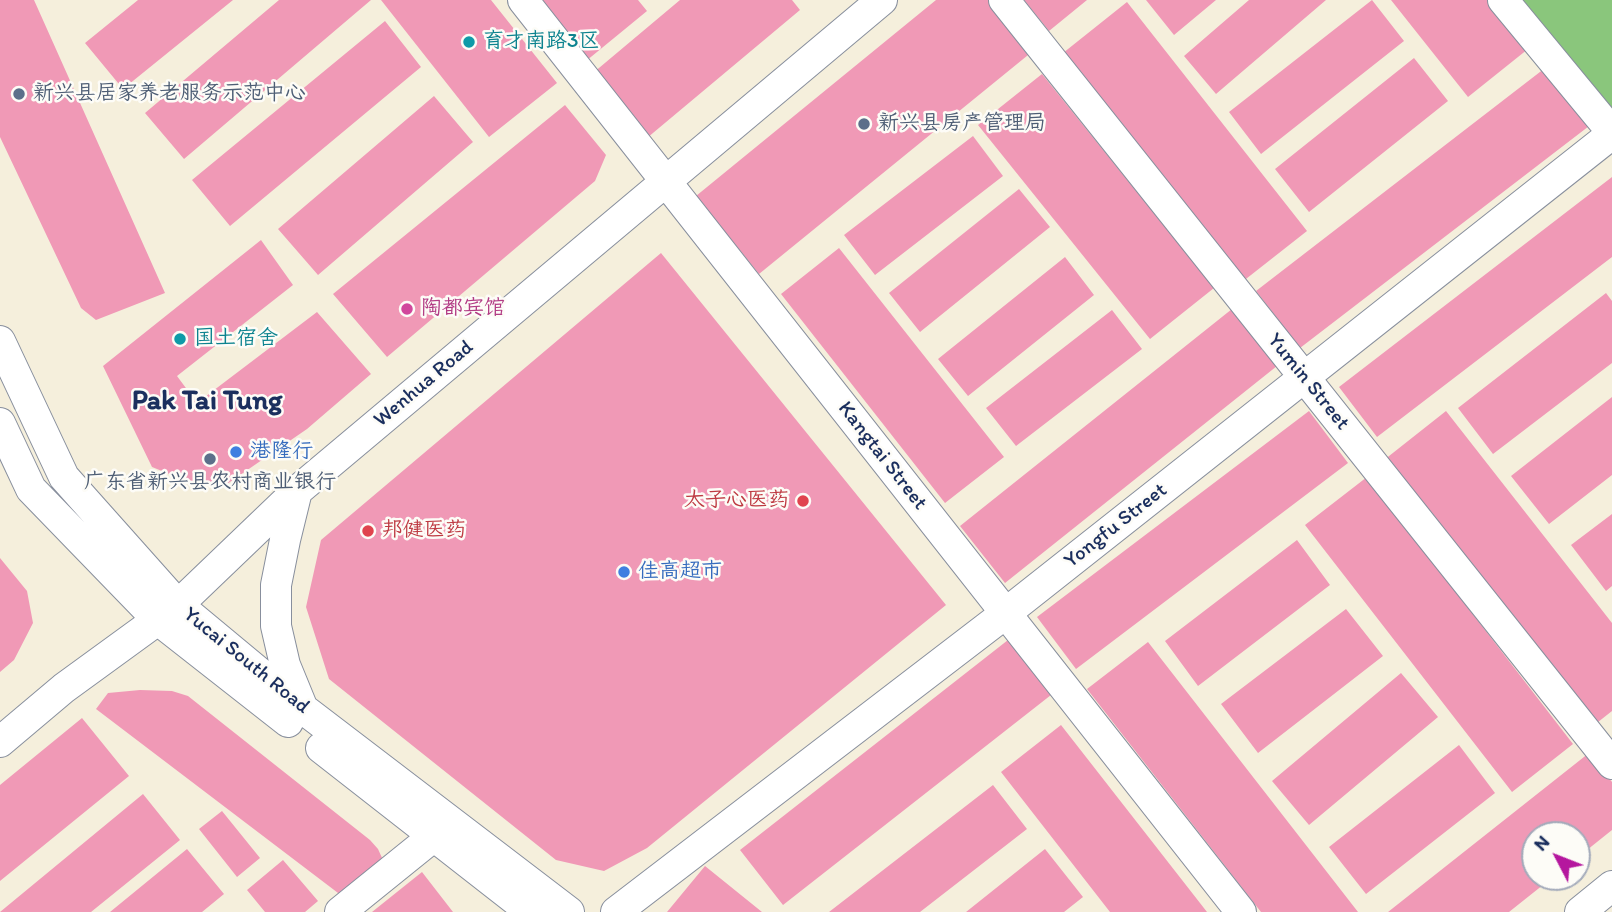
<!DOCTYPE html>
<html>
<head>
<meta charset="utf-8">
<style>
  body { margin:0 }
  #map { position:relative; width:1612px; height:912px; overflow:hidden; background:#f5efdc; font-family:Itim,sans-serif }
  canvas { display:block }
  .north { position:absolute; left:1521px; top:821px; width:70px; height:70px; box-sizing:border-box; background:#fdfcf7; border:2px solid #a3aaba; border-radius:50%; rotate:312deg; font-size:19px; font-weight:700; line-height:28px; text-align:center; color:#1b2f5e }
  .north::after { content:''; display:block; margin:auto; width:24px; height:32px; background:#b5179e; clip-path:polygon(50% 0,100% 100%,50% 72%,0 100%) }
</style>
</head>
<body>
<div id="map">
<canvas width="1612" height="912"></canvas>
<div class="north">N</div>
</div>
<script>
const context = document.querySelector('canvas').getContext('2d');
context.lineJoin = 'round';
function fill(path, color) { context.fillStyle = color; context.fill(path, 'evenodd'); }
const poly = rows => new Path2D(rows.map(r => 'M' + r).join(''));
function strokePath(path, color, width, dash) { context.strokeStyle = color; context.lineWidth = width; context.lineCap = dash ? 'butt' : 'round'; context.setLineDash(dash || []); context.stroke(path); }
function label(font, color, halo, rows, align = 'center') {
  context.font = font + ' Itim,"LXGW WenKai TC",sans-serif'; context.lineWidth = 5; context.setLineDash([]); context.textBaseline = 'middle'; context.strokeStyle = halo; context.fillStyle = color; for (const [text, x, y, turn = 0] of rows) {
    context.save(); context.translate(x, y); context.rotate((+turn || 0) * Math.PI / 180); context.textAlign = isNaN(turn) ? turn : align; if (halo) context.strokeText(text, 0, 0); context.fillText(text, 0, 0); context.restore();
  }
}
const green = poly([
  [1503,0,1612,0,1612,132]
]);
const building = poly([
  [0,0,34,0,165,293,96,320,81,308,0,137],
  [138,0,233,0,123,89,85,43],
  [279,0,371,0,184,159,145,113],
  [381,0,491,0,557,83,489,137],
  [538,0,638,0,647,11,586,61],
  [680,0,792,0,800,10,647,138,593,73],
  [936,0,991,0,1033,51,759,274,696,196],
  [1024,0,1087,0,1049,31],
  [1146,0,1216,0,1174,35],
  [1249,0,1326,0,1216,94,1184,56],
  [1372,0,1404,41,1261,154,1229,112],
  [1391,0,1497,0,1533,45,1468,97],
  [1127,2,1307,231,1237,286,1058,57],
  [385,21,421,67,230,226,192,180],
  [1414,58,1448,101,1309,212,1275,169],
  [1549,65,1593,123,1300,348,1256,291],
  [1042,74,1214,288,1150,339,978,125],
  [434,96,473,142,318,275,278,229],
  [565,105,606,155,595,181,387,357,333,294],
  [973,136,1003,176,875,275,844,235],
  [1612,177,1612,257,1377,437,1339,387],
  [1019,189,1050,227,920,332,889,293],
  [261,240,293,285,177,376,197,403,317,312,371,374,307,429,227,484,187,481,152,467,103,366],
  [839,248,1004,457,945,503,781,294],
  [661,253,946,605,647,848,604,871,556,860,329,679,306,607,321,540],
  [1065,257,1094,295,968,396,938,359],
  [1606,293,1612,301,1612,363,1493,454,1458,408],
  [1237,305,1282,362,1005,583,960,526],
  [1112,310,1142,349,1016,446,986,408],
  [1612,397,1612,475,1549,524,1511,476],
  [1309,411,1348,463,1076,669,1037,617],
  [1446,411,1612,623,1612,711,1593,726,1384,460],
  [1367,477,1573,744,1512,792,1305,525],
  [1612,514,1612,586,1606,591,1571,545],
  [1297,540,1330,585,1198,686,1165,641],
  [0,558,27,591,33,623,14,660,0,672],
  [1346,609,1383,656,1258,753,1221,704],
  [1008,640,1051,695,783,905,740,850],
  [1148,642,1358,912,1261,912,1087,689],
  [1401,673,1438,717,1309,825,1272,781],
  [140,690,172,691,188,696,370,840,378,849,383,860,342,896,96,709,108,693],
  [82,718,129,776,0,881,0,785],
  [1061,725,1207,912,1110,912,1001,772],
  [1459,745,1495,793,1366,894,1329,847],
  [1589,753,1612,782,1612,830,1577,858,1577,835,1535,835,1535,877,1553,877,1509,912,1388,912],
  [993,785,1027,829,920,912,829,912],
  [143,794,180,840,91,912,0,912],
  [222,811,260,858,237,877,199,829],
  [187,849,224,894,202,912,110,912],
  [1045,849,1083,897,1064,912,966,912],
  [283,860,318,901,305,912,265,912,247,890],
  [705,866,762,912,667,912],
  [422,872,453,912,372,912]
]);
const minor = poly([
  [523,0,1241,912],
  [1004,0,1612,764],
  [1503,0,1612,132],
  [0,341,64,477,178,605,302,708,569,912],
  [0,423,31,489,158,620,288,722],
  [297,491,285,540,276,585,276,626,285,665,301,704],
  [0,742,64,688,178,605,297,491,882,0],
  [321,748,531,912],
  [340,912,434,836],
  [616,912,1006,613,1612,134],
  [1580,912,1612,886]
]);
const markers = [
  [469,42,7,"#0f9aa8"],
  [19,94,7,"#5c6f8a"],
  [864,124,7,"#5c6f8a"],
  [407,309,7,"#d1479c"],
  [180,339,7,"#0f9aa8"],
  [236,452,7,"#3f7fe0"],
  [210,459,7,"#5c6f8a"],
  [803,501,7,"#e0444e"],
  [368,531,7,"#e0444e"],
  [624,572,7,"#3f7fe0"]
];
const cultureNames = [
  ["育才南路3区",483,42],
  ["国土宿舍",194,339]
];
const serviceNames = [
  ["新兴县居家养老服务示范中心",33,94],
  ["新兴县房产管理局",878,124],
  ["广东省新兴县农村商业银行",210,483,"center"]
];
const hotelNames = [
  ["陶都宾馆",421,309]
];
const streetNames = [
  ["Yumin Street",1308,382,51],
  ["Wenhua Road",424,384,-40],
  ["Kangtai Street",882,456,52],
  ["Yongfu Street",1116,526,-38],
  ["Yucai South Road",246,661,39]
];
const shopNames = [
  ["港隆行",250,452],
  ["佳高超市",638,572]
];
const healthNames = [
  ["太子心医药",789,501],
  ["邦健医药",382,531,"left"]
];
const districtNames = [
  ["Pak Tai Tung",207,402]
];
fill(green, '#8ac67c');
fill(building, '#f099b6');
strokePath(minor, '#888f9d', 32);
strokePath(minor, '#fff', 30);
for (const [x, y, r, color] of markers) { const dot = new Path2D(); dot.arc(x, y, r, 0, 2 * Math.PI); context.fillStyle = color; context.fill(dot); strokePath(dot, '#fdfcf7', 2.5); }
label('21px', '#0d838f', '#fdfcf7', cultureNames, 'left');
label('21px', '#4e5e75', '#fdfcf7', serviceNames, 'left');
label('21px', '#b23c85', '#fdfcf7', hotelNames, 'left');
label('21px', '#1b2f5e', '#fdfcf7', streetNames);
label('21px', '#366cbe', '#fdfcf7', shopNames, 'left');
label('21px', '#be3a42', '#fdfcf7', healthNames, 'right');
label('bold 28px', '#1b2f5e', '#fdfcf7', districtNames);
</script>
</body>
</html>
